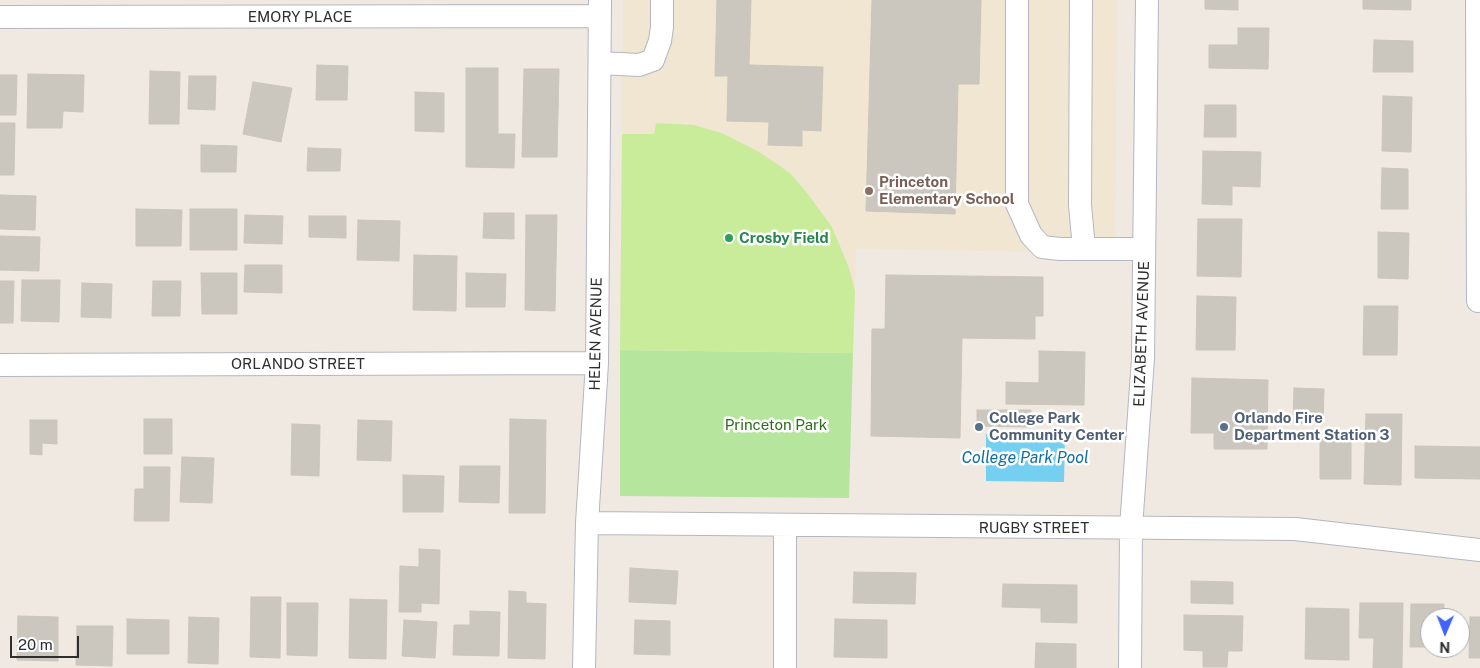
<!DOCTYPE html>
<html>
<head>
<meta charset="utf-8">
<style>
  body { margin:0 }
  #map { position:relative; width:1480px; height:668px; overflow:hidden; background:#efe9e1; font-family:"Public Sans",sans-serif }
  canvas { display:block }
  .north { position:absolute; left:1420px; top:608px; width:50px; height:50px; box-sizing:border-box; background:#fff; border:1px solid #ababab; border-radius:50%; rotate:181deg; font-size:14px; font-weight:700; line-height:20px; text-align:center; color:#2e2e2e }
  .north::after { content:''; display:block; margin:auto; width:18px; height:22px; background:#4264fb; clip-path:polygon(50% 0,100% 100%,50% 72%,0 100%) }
  .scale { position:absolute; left:10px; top:636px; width:69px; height:22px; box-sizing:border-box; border:2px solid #2e2e2e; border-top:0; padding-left:6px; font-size:15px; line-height:18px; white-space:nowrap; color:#2e2e2e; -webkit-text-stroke:4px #fff; paint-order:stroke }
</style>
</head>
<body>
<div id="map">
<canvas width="1480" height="668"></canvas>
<div class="north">N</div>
<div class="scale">20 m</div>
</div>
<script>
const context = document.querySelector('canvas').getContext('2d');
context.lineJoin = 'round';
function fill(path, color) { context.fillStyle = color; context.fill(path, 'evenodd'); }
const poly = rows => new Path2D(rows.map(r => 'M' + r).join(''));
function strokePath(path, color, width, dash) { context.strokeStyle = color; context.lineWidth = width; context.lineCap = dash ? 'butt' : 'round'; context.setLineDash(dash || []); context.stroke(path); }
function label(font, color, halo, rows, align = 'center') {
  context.font = font + ' "Public Sans",sans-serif'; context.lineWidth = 5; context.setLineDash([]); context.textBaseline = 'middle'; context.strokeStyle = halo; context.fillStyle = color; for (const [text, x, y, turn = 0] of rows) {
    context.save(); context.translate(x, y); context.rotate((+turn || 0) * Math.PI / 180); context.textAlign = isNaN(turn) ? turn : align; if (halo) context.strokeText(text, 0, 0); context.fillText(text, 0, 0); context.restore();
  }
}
const education = poly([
  [623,0,1117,0,1115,253,856,249,853,353,620,350]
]);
const green = poly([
  [620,350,853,353,849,498,620,496]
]);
const pitch = poly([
  [656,123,694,125,724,134,759,152,777,164,791,174,807,193,832,227,849,268,855,291,853,353,620,350,622,134,654,134]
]);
const water = poly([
  [986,434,1065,435,1064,482,986,481]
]);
const building = poly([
  [717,0,751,0,749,65,823,67,821,131,802,130,802,146,768,145,769,122,727,121,728,76,715,76,717,0],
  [872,0,981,0,979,84,958,84,955,214,866,211,872,0],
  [1205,0,1238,0,1238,10,1205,9,1205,0],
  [1363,0,1411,0,1411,10,1363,9,1363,0],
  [1238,28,1269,28,1268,69,1209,68,1209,45,1238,45,1238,28],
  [1374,40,1413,41,1413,72,1373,72,1374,40],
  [317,65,348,66,347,100,316,100,317,65],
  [466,68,498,68,498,134,515,134,514,168,466,167,466,68],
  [524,69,559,69,557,157,522,157,524,69],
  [150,71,180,72,179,124,149,124,150,71],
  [28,74,84,75,83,112,63,111,62,128,27,128,28,74],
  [0,75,17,75,16,115,0,115,0,75],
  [189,76,216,76,215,110,188,109,189,76],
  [253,82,292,88,281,142,243,134,253,82],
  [415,92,444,93,444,132,415,131,415,92],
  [1383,96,1412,97,1411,152,1382,151,1383,96],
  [1205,105,1236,105,1236,137,1204,137,1205,105],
  [0,123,15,123,14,175,0,175,0,123],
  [201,145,237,146,236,172,201,172,201,145],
  [308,148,341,149,340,171,307,171,308,148],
  [1203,151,1261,152,1260,187,1232,186,1232,205,1202,204,1203,151],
  [1382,168,1408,169,1408,209,1381,209,1382,168],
  [0,195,36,196,35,230,0,229,0,195],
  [136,209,182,210,181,246,136,246,136,209],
  [190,209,237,209,237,250,190,250,190,209],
  [484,213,514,213,514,239,483,238,484,213],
  [245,215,283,216,282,244,244,243,245,215],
  [526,215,557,215,555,311,525,310,526,215],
  [309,216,346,216,346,238,309,237,309,216],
  [1198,219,1242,219,1241,277,1197,276,1198,219],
  [358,220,400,221,399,261,357,260,358,220],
  [1378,232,1409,233,1408,279,1378,278,1378,232],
  [0,236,40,237,39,271,0,270,0,236],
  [414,255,457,256,456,311,413,310,414,255],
  [245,265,282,265,282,293,244,292,245,265],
  [201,273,237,273,237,314,202,314,201,273],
  [466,273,506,274,505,307,466,307,466,273],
  [886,275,1043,277,1043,316,1035,316,1035,339,962,338,960,438,871,436,872,329,885,329,886,275],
  [22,280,60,280,59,322,21,321,22,280],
  [0,281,14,281,13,323,0,323,0,281],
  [153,281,181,281,180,316,152,316,153,281],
  [82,283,112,284,111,318,81,317,82,283],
  [1197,296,1236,297,1235,350,1196,350,1197,296],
  [1364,306,1398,306,1397,355,1363,355,1364,306],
  [1039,351,1085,352,1084,405,1006,404,1006,382,1039,383,1039,351],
  [1192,378,1268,380,1267,449,1214,449,1214,433,1191,433,1192,378],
  [1294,388,1324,389,1323,424,1293,423,1294,388],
  [977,410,1031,410,1030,427,977,426,977,410],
  [1366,414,1402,414,1401,485,1364,484,1366,414],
  [144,419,172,419,172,454,144,454,144,419],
  [510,419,546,420,545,513,509,513,510,419],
  [30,420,57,420,57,444,42,443,42,455,30,454,30,420],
  [358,420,392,421,391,461,357,460,358,420],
  [292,424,320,425,319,476,291,475,292,424],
  [1320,438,1351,438,1351,479,1320,479,1320,438],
  [1415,446,1480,447,1480,479,1415,478,1415,446],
  [182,457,214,458,212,503,180,502,182,457],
  [460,466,500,466,499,503,459,502,460,466],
  [144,467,170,467,169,521,134,521,135,489,144,489,144,467],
  [403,475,444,476,443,512,403,512,403,475],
  [419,549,440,550,439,604,421,603,421,612,399,612,400,566,419,567,419,549],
  [630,568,678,571,676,604,629,602,630,568],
  [854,572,916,573,915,604,853,603,854,572],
  [1191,581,1233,582,1233,604,1191,603,1191,581],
  [1003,584,1077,585,1077,623,1041,622,1041,608,1002,607,1003,584],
  [509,591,526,592,526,603,546,604,545,659,508,658,509,591],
  [251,597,281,597,280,658,250,657,251,597],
  [350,599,387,600,386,659,349,658,350,599],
  [287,603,318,603,317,656,287,655,287,603],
  [1360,603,1403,603,1402,668,1373,668,1374,638,1359,638,1360,603],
  [1411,604,1444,604,1444,618,1430,618,1430,647,1410,647,1411,604],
  [1306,608,1349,609,1349,660,1305,659,1306,608],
  [470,611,500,612,499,656,453,655,454,625,470,625,470,611],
  [1184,615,1243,616,1242,651,1228,651,1227,667,1203,667,1203,651,1184,650,1184,615],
  [18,616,58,617,58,661,17,660,18,616],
  [189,617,219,618,218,664,188,663,189,617],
  [1470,617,1480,617,1480,658,1469,658,1470,617],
  [127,619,169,620,169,654,127,654,127,619],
  [835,619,887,620,887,658,834,657,835,619],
  [404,620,437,622,435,658,402,656,404,620],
  [635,620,670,621,670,655,634,654,635,620],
  [77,626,113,626,112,666,76,665,77,626],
  [1036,643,1076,644,1076,668,1035,668,1036,643]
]);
const minor = poly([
  [1017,0,1017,204,1031,235,1042,247,1060,249,1144,249],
  [1081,0,1080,205,1084,249],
  [1477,0,1478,301],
  [0,17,600,16],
  [600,63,639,65,653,60,660,41,662,27,662,0],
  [0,365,597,363],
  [587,523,1295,529,1480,550],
  [584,668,587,523,597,363,600,0],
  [785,668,785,526],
  [1130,668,1131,528,1143,358,1147,0]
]);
const markers = [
  [869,191,5,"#8d6e63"],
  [729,238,5,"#2e9e5b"],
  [979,427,5,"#5c6f8a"],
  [1224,427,5,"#5c6f8a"]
];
const streetNames = [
  ["EMORY PLACE",300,17],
  ["HELEN AVENUE",596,334,-89],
  ["ELIZABETH AVENUE",1142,334,-88],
  ["ORLANDO STREET",298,364],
  ["RUGBY STREET",1034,528]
];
const educationNames = [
  ["Princeton",879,182],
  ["Elementary School",879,199]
];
const leisureNames = [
  ["Crosby Field",739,238]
];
const serviceNames = [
  ["College Park",989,418],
  ["Community Center",989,435],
  ["Orlando Fire",1234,418],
  ["Department Station 3",1234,435]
];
const parkNames = [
  ["Princeton Park",776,425]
];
const waterNames = [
  ["College Park Pool",1025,458]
];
fill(education, '#f0e6d1');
fill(green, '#b6e59e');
fill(pitch, '#c9ec9a');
fill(water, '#75cff0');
fill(building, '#cbc7bf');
strokePath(building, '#cbc5ba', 1);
strokePath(minor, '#b4b7c1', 24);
strokePath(minor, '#fff', 22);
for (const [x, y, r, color] of markers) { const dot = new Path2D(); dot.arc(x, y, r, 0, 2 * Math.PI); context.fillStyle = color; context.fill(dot); strokePath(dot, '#fff', 2); }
label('15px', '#2e2e2e', '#fff', streetNames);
label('bold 15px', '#785e54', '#fff', educationNames, 'left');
label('bold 15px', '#27864d', '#fff', leisureNames, 'left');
label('bold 15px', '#4e5e75', '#fff', serviceNames, 'left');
label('15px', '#2c6e1b', '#fff', parkNames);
label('italic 16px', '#0d6fa3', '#fff', waterNames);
</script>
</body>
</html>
